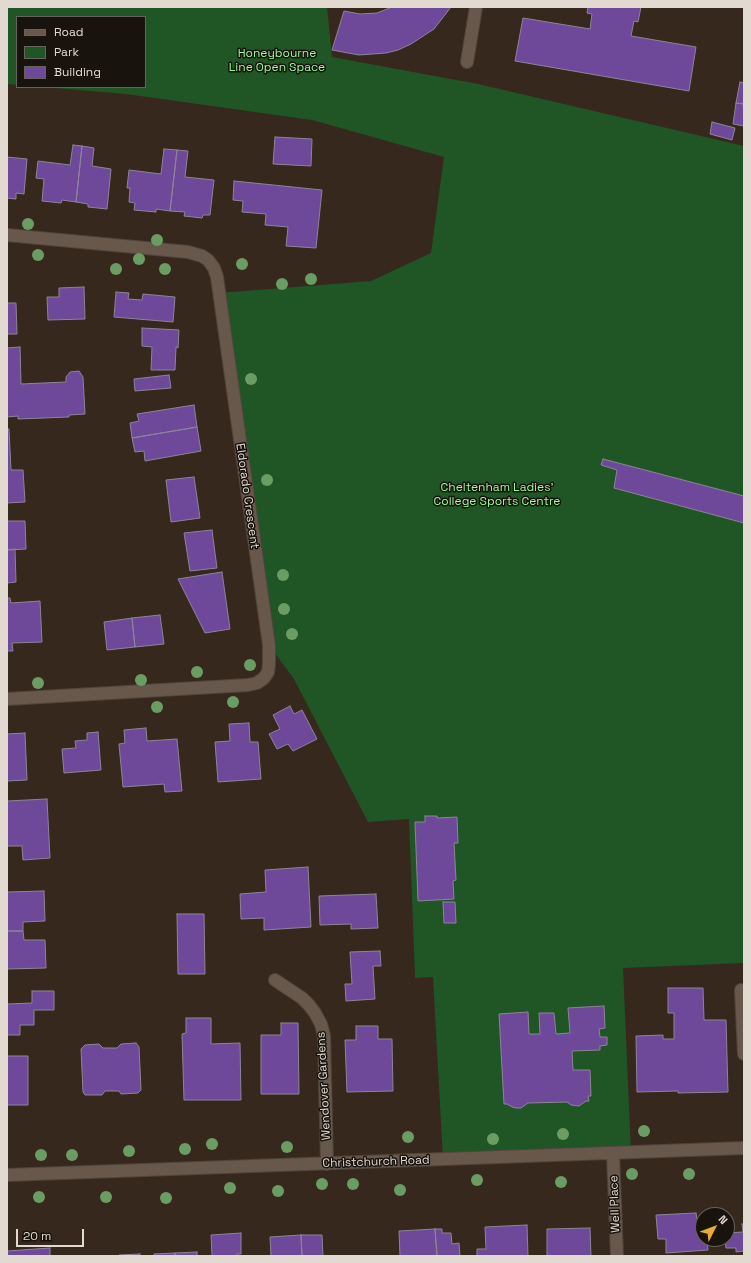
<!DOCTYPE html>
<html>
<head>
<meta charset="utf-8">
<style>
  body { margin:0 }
  #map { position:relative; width:751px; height:1263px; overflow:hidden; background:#36281d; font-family:"Space Grotesk",sans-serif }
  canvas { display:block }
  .frame { position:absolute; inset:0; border:8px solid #e2d9d1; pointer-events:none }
  .legend { position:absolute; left:16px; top:16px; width:130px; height:72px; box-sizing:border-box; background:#19130e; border:1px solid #69625c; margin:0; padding:5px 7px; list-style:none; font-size:12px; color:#e2d9d1 }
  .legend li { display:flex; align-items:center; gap:8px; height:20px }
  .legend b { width:20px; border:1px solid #69625c }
  .north { position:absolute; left:695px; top:1207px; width:40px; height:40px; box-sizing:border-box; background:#19130e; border:1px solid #69625c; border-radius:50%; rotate:48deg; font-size:11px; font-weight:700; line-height:16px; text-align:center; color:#e2d9d1 }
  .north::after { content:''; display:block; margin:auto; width:14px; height:18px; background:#e6ac36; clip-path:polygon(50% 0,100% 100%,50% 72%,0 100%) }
  .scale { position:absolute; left:16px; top:1229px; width:68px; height:18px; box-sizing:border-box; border:2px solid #e2d9d1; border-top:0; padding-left:5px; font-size:12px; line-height:14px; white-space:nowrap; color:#e2d9d1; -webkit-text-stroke:3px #19130e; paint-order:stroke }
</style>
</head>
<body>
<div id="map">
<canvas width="751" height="1263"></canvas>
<div class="frame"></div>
<ul class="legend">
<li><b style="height:5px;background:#68584c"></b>Road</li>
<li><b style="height:11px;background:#205625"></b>Park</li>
<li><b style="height:11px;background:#6e499a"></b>Building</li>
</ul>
<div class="north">N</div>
<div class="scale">20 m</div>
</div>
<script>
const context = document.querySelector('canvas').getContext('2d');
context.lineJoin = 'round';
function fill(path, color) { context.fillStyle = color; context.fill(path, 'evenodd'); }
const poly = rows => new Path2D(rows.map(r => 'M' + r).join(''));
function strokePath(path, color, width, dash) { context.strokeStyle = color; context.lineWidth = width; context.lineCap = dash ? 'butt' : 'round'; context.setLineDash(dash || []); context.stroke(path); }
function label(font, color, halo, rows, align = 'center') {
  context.font = font + ' "Space Grotesk",sans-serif'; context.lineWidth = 3; context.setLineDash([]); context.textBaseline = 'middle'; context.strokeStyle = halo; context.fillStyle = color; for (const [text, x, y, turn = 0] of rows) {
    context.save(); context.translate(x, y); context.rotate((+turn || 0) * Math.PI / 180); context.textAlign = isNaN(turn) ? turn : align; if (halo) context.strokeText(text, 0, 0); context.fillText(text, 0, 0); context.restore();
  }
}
const green = poly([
  [7,7,327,7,332,57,478,84,744,146,744,963,623,968,631,1152,443,1159,433,977,415,978,409,819,368,822,294,679,269,645,219,293,371,281,431,253,444,157,312,120,126,94,44,87,145,87,145,17,17,17,17,85,7,84]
]);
const building = poly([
  [392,7,451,7,434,29,411,44,398,50,386,53,359,55,332,50,344,11,360,14,377,13,392,7],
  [588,7,641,7,638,22,634,21,631,36,696,47,689,91,515,61,523,18,590,29,592,14,587,13,588,7],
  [740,82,744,83,744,104,736,103,740,82],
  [736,103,744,104,744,126,733,124,736,103],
  [712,122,735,128,732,140,710,134,712,122],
  [275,137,312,139,311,166,273,164,275,137],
  [73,145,82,146,76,202,62,200,61,203,42,201,44,179,36,178,38,161,70,165,73,145],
  [82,146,94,148,92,166,111,169,107,209,88,207,88,204,76,202,82,146],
  [164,149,177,150,170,211,156,209,156,212,134,210,135,203,129,202,130,188,127,188,129,170,161,174,164,149],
  [177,150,188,151,185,177,214,180,210,215,203,215,202,218,184,216,185,212,170,211,177,150],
  [7,157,27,159,24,194,16,193,16,199,7,198,7,157],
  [234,181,322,190,316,248,286,246,288,227,265,225,266,214,242,212,243,201,233,200,234,181],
  [84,287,85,319,48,320,47,297,59,297,59,288,84,287],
  [116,292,129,293,128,299,142,300,143,294,175,297,173,322,114,317,116,292],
  [7,303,16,303,17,334,7,334,7,303],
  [142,328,179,330,178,348,176,347,175,370,151,370,152,347,142,346,142,328],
  [20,347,21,384,66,382,66,377,70,372,79,371,83,377,85,414,69,415,69,417,18,419,18,416,7,417,7,348,20,347],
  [169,375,171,388,135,391,134,379,169,375],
  [194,405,197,427,132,438,130,423,139,421,137,414,194,405],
  [197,427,201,451,145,461,144,451,135,452,132,438,197,427],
  [7,429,9,429,11,470,23,470,25,502,7,503,7,429],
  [603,459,744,496,744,523,614,488,617,470,601,465,603,459],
  [194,477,200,518,171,522,166,480,194,477],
  [7,521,25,521,26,549,7,550,7,521],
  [212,530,217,568,190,571,184,533,212,530],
  [15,549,16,582,7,583,7,550,15,549],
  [222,572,230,629,205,633,178,579,222,572],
  [7,598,10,598,11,603,40,601,42,642,12,643,13,651,7,651,7,598],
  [160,615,164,644,135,647,132,618,160,615],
  [132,618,135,647,107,650,104,622,132,618],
  [290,706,294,714,302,710,317,739,293,751,288,744,277,749,269,734,280,729,273,715,290,706],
  [249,723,250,742,258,742,261,779,218,782,215,742,230,741,229,724,249,723],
  [146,728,147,741,177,739,182,791,165,792,164,784,123,787,119,744,125,743,124,730,146,728],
  [98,732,101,770,64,773,62,749,76,748,75,741,87,740,87,733,98,732],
  [25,733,27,780,7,781,7,734,25,733],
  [47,799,50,858,23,860,22,846,7,846,7,801,47,799],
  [425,816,437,816,437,818,457,817,458,843,454,843,456,880,453,881,454,899,418,901,415,822,425,822,425,816],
  [308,867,311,927,264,930,264,918,241,919,240,894,266,892,265,870,308,867],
  [44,891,45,921,23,922,23,931,7,931,7,892,44,891],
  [376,894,378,928,351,929,351,924,320,925,319,896,376,894],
  [443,902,455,902,456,923,444,923,443,902],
  [177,914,204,914,205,974,178,974,177,914],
  [7,931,23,931,24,940,45,940,46,968,7,969,7,931],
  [380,951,381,966,373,966,375,999,346,1001,345,984,352,984,350,952,380,951],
  [668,988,703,988,704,1020,726,1020,728,1092,678,1093,678,1091,637,1092,636,1036,663,1035,663,1039,674,1039,674,1013,668,1013,668,988],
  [32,991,54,991,54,1010,34,1010,34,1025,20,1025,20,1035,7,1035,7,1004,32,1003,32,991],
  [604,1006,605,1028,599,1029,600,1037,607,1037,607,1045,600,1046,600,1050,572,1051,573,1070,590,1070,591,1096,588,1096,589,1101,586,1101,579,1106,571,1105,567,1102,528,1103,521,1108,516,1108,512,1107,507,1104,504,1104,499,1014,528,1012,529,1034,540,1034,539,1013,554,1013,556,1034,570,1033,568,1008,604,1006],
  [186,1018,211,1018,211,1044,240,1043,241,1100,184,1100,182,1034,186,1033,186,1018],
  [281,1023,298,1023,299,1094,261,1094,261,1035,281,1035,281,1023],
  [356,1026,378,1026,378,1039,392,1039,393,1091,347,1092,345,1040,356,1040,356,1026],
  [136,1043,139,1047,141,1090,138,1093,121,1094,119,1091,105,1091,102,1095,85,1095,83,1092,81,1049,85,1045,99,1044,103,1048,117,1048,121,1044,136,1043],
  [7,1056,28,1056,28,1105,7,1105,7,1056],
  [696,1213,697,1219,703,1218,703,1239,707,1239,708,1250,666,1253,666,1239,658,1239,656,1215,696,1213],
  [742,1224,744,1224,744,1251,736,1252,736,1248,726,1248,725,1239,727,1239,727,1233,743,1232,742,1224],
  [527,1225,528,1256,477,1256,477,1249,486,1249,485,1227,527,1225],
  [590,1228,591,1256,547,1256,547,1229,590,1228],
  [435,1229,442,1229,442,1233,451,1233,452,1244,459,1243,460,1256,437,1256,435,1229],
  [435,1229,437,1256,400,1256,399,1231,435,1229],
  [241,1233,241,1254,237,1254,237,1256,212,1256,211,1235,241,1233],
  [301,1235,322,1235,323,1256,302,1256,301,1235],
  [301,1235,302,1256,271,1256,270,1237,301,1235],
  [50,1248,50,1256,7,1256,7,1251,50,1248],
  [197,1252,197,1256,175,1256,175,1253,197,1252],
  [175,1253,175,1256,154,1256,154,1254,175,1253],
  [140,1254,140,1256,119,1256,119,1255,140,1254]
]);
const minor = poly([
  [467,62,476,7],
  [7,235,188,252,202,256,208,260,214,268,217,277,269,645,269,664,268,672,264,678,257,683,248,685,7,699],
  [275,980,302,998,309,1005,315,1013,321,1024,324,1036,327,1164],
  [741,990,744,1054],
  [613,1153,617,1256],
  [7,1175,744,1148]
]);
const trees = [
  [28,224],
  [157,240],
  [38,255],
  [139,259],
  [242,264],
  [116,269],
  [165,269],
  [311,279],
  [282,284],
  [251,379],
  [267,480],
  [283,575],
  [284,609],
  [292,634],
  [250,665],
  [197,672],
  [141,680],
  [38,683],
  [233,702],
  [157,707],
  [644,1131],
  [563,1134],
  [408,1137],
  [493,1139],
  [212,1144],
  [287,1147],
  [185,1149],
  [129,1151],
  [41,1155],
  [72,1155],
  [632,1174],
  [689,1174],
  [477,1180],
  [561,1182],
  [322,1184],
  [353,1184],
  [230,1188],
  [400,1190],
  [278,1191],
  [39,1197],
  [106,1197],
  [166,1198]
];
const parkNames = [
  ["Honeybourne",277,54],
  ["Line Open Space",277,68],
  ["Cheltenham Ladies'",497,488],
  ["College Sports Centre",497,502]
];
const streetNames = [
  ["Eldorado Crescent",247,496,82],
  ["Wendover Gardens",324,1086,-93],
  ["Christchurch Road",376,1162,-2],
  ["Well Place",615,1204,-92]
];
fill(green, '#205625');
fill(building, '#6e499a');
strokePath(building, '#8c8597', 1);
strokePath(minor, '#50453c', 14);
strokePath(minor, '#68584c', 12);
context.fillStyle = '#6b9c63';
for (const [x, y] of trees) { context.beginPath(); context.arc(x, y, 6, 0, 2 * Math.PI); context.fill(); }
label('12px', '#97fa9c', '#19130e', parkNames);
label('12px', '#e2d9d1', '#19130e', streetNames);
</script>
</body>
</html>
